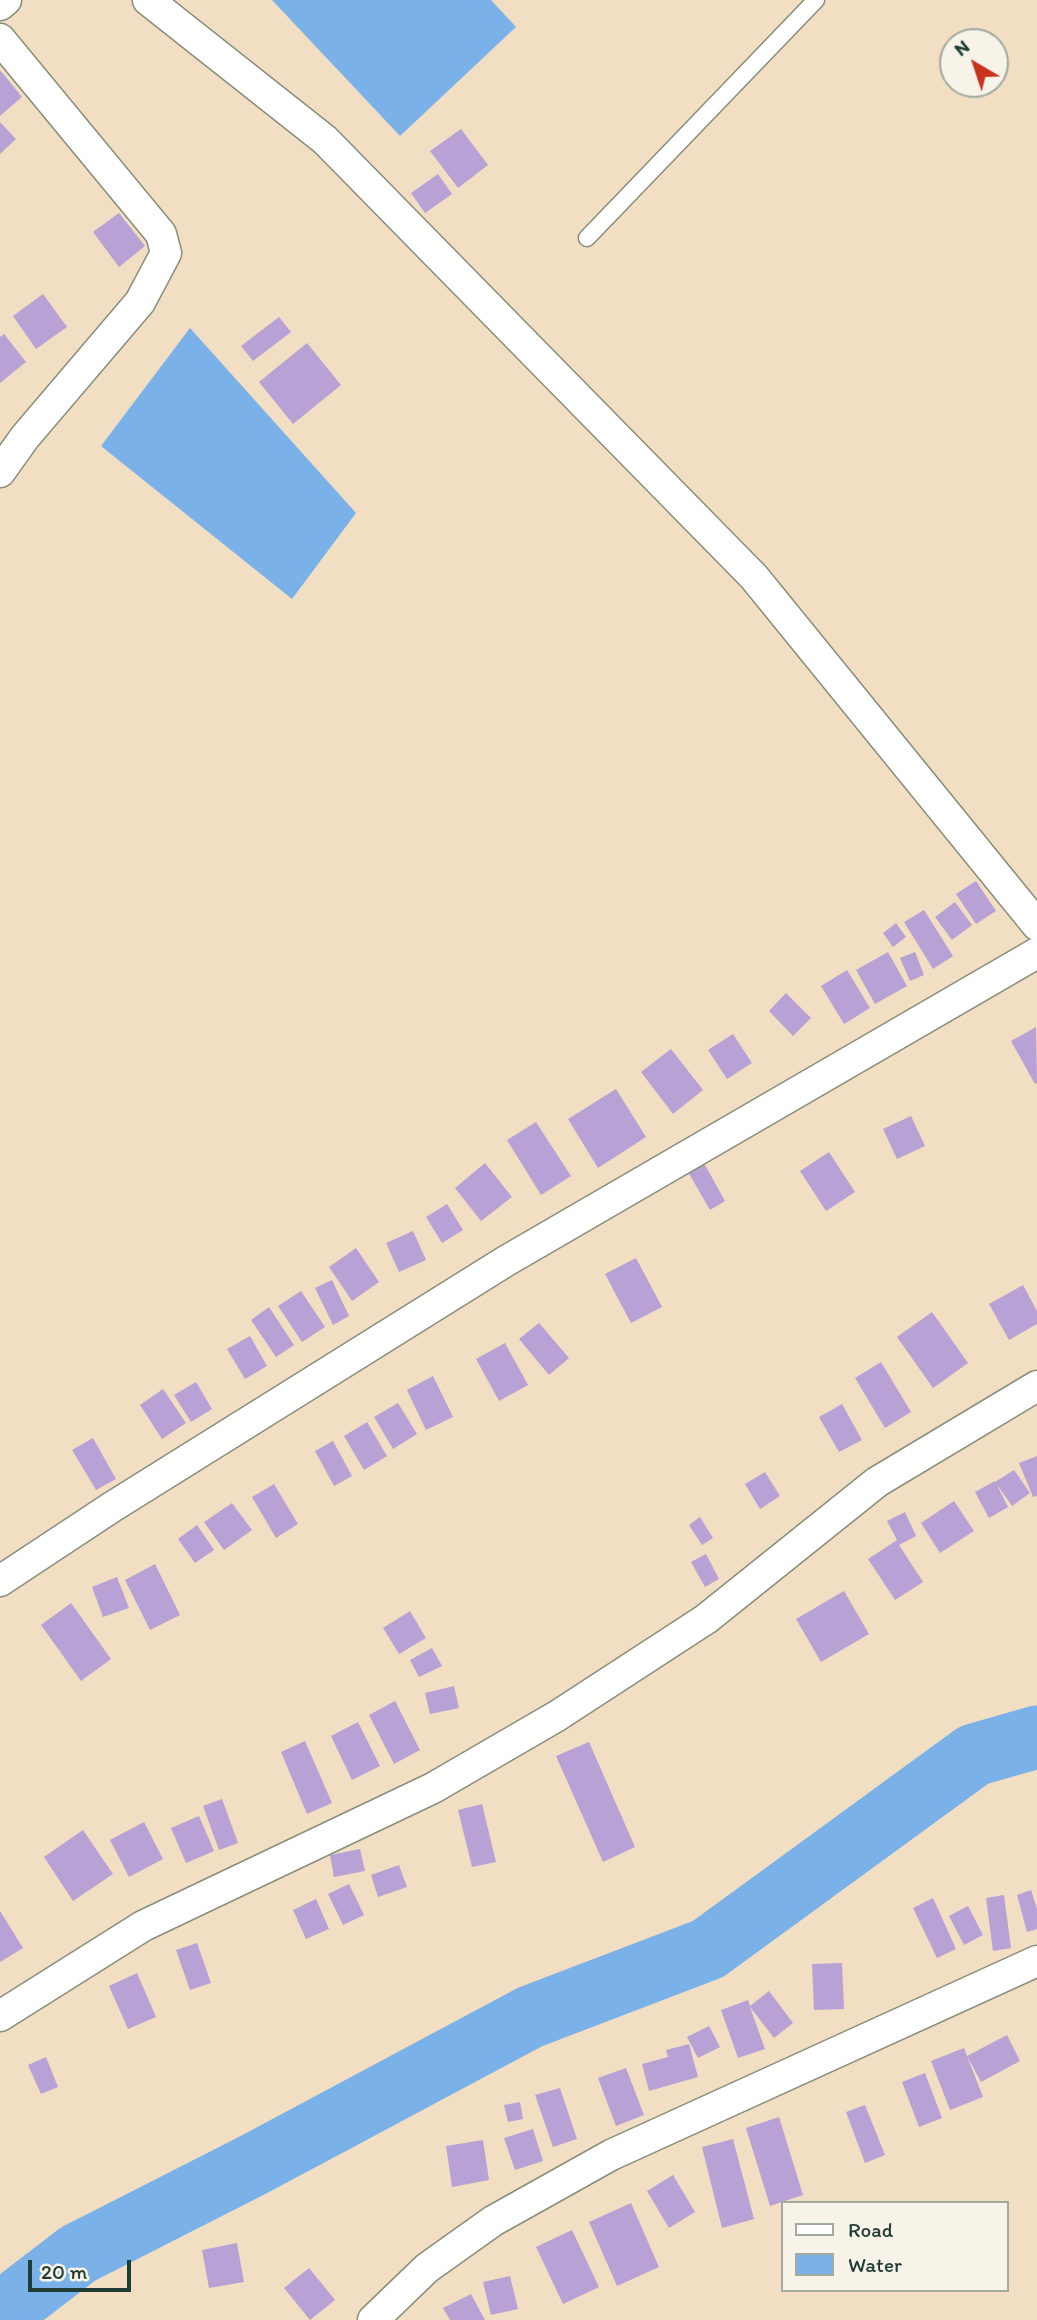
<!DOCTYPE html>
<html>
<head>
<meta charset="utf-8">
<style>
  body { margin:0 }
  #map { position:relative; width:1037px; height:2320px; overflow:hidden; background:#f2dec2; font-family:Itim,sans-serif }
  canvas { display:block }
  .legend { position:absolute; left:781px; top:2201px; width:228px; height:91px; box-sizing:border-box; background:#f7f3e8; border:2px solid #a1aaa0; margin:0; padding:9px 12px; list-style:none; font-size:21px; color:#1f3d34 }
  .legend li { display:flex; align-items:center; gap:14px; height:35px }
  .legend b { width:35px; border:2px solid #a1aaa0 }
  .north { position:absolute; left:939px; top:28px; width:70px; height:70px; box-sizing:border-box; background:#f7f3e8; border:2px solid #a1aaa0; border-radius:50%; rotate:321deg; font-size:19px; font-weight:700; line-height:28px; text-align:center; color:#1f3d34 }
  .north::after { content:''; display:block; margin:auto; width:24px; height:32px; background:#c8321e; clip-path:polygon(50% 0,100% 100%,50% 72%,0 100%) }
  .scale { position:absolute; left:28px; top:2260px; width:103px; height:32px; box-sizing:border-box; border:4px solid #1f3d34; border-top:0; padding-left:9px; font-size:21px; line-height:24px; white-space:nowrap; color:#1f3d34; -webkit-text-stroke:5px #f7f3e8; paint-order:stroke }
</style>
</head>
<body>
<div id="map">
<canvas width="1037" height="2320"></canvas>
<ul class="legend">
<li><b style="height:9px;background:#fff"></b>Road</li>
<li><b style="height:19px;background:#7ab1e9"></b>Water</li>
</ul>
<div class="north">N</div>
<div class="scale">20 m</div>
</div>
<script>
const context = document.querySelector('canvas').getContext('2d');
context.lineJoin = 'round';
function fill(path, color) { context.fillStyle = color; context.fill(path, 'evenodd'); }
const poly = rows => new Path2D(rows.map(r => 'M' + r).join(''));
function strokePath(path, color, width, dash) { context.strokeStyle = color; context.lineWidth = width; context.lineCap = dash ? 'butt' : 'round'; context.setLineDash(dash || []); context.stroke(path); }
const water = poly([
  [272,0,491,0,516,27,400,136],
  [190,328,356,513,292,599,101,446]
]);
const river = poly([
  [0,2314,78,2254,253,2165,530,2017,708,1949,974,1755,1037,1737]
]);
const building = poly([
  [0,70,22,97,0,116],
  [0,122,16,139,0,154],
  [461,129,488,165,458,188,430,151],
  [438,174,452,194,425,213,411,193],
  [119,213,145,246,119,267,93,232],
  [43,294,67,327,36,349,13,316],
  [279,317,291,332,253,361,241,346],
  [4,334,26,362,0,383,0,337],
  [307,343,341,385,293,424,259,382],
  [976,881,996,911,976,924,956,894],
  [955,902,972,925,952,940,935,917],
  [924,910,953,956,933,969,904,922],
  [896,923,906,937,893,947,883,933],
  [888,952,907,986,875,1004,856,970],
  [915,952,924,975,910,981,900,958],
  [847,970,870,1008,844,1024,821,986],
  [786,993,811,1018,793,1036,769,1011],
  [1036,1027,1037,1083,1035,1084,1011,1041],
  [733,1034,752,1063,727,1079,708,1050],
  [671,1049,703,1090,673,1114,641,1072],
  [616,1089,646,1137,598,1168,568,1119],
  [911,1116,925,1146,897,1159,883,1129],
  [536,1122,571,1176,541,1195,507,1140],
  [829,1152,855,1192,826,1211,800,1171],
  [485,1163,512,1197,481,1221,455,1188],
  [704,1163,725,1201,710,1210,688,1172],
  [447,1204,463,1230,442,1243,426,1217],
  [413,1231,426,1260,399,1272,386,1243],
  [356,1248,379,1282,352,1301,329,1267],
  [636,1258,662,1307,631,1323,605,1274],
  [332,1280,349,1316,333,1325,315,1288],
  [1023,1285,1037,1311,1037,1324,1009,1340,989,1304],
  [301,1291,325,1327,302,1342,278,1306],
  [269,1307,294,1345,276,1357,251,1320],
  [932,1312,968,1363,933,1388,897,1337],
  [539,1323,569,1358,549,1375,519,1339],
  [250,1336,267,1366,245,1379,227,1349],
  [505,1343,528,1385,499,1401,476,1359],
  [881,1362,911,1412,885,1428,855,1378],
  [433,1376,453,1417,426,1430,407,1390],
  [196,1382,212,1409,191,1422,174,1395],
  [163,1389,186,1423,162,1439,140,1405],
  [398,1403,417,1434,393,1449,374,1417],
  [842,1404,862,1440,839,1452,819,1417],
  [367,1422,387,1456,364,1470,344,1436],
  [93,1438,116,1479,96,1490,72,1450],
  [333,1441,352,1476,334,1486,315,1451],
  [1037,1456,1037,1496,1033,1497,1019,1463],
  [1014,1470,1030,1493,1012,1506,995,1482],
  [765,1472,780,1496,760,1509,745,1484],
  [995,1481,1008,1507,989,1518,975,1492],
  [274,1484,298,1524,276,1538,252,1497],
  [954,1501,974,1531,940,1553,921,1523],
  [232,1503,252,1530,224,1550,204,1522],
  [905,1512,916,1536,899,1545,923,1582,895,1600,868,1559,897,1540,887,1521],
  [700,1517,713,1538,702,1545,689,1525],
  [197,1525,214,1550,195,1563,178,1539],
  [706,1554,719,1579,705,1587,691,1562],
  [155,1564,180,1615,150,1630,125,1580],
  [117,1577,129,1608,103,1617,92,1587],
  [844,1591,869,1634,821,1662,796,1619],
  [71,1603,111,1659,81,1681,41,1625],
  [410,1611,426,1638,399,1654,383,1628],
  [432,1648,442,1666,419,1677,410,1660],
  [454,1686,459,1708,430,1714,425,1693],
  [395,1701,420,1750,394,1764,369,1715],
  [358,1722,380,1766,352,1780,331,1736],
  [305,1741,332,1803,307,1814,281,1752],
  [589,1742,635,1847,603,1862,556,1756],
  [222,1799,238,1843,219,1850,203,1806],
  [482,1804,496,1862,472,1867,458,1810],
  [199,1816,214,1851,186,1863,171,1828],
  [144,1822,163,1859,129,1877,110,1840],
  [83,1830,113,1874,73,1901,44,1857],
  [360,1849,365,1871,334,1877,330,1855],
  [399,1865,407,1887,378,1897,371,1875],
  [349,1884,364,1915,343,1925,328,1894],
  [1031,1890,1037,1909,1037,1929,1027,1932,1017,1895],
  [1004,1895,1011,1948,993,1951,986,1898],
  [933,1898,956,1949,937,1958,913,1908],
  [316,1899,329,1929,306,1939,293,1910],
  [968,1906,983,1935,964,1945,949,1916],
  [0,1911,23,1948,0,1962],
  [197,1943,211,1983,190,1990,176,1950],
  [842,1963,844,2009,814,2010,812,1964],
  [137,1973,156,2017,128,2029,109,1986],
  [769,1991,793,2023,774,2038,750,2007,765,2049,738,2058,721,2010,748,2000,750,2006],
  [709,2026,720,2047,698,2058,687,2037],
  [1007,2035,1020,2061,981,2082,967,2056,983,2097,950,2110,931,2061,964,2048,967,2056],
  [689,2044,698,2077,649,2091,642,2064,668,2057,666,2050],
  [46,2057,58,2087,41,2094,28,2065],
  [626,2068,644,2115,616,2126,598,2078],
  [925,2073,942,2118,919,2127,902,2082],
  [560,2088,577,2139,553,2147,535,2095],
  [520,2102,523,2119,508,2122,504,2105],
  [865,2105,885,2155,865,2163,846,2112],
  [779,2117,803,2195,770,2206,746,2128],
  [533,2129,543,2161,515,2170,504,2138],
  [733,2139,754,2219,722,2228,702,2147],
  [483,2140,489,2180,452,2187,446,2146],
  [673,2175,695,2212,669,2228,647,2191],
  [631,2203,659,2267,617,2286,589,2222],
  [572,2230,599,2287,563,2304,536,2247],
  [237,2243,244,2282,209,2288,202,2250],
  [309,2268,335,2300,310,2320,284,2288],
  [510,2276,518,2309,491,2315,483,2282],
  [471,2294,485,2320,450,2320,443,2308]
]);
const service = poly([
  [587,238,816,0]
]);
const minor = poly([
  [148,0,325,140,754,577,1037,925],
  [0,5,6,0],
  [0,39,161,234,166,253,140,302,25,437,0,472],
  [0,1581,112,1507,506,1261,1037,953],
  [0,2016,143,1926,433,1788,557,1716,706,1619,877,1482,1037,1386],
  [373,2320,427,2268,493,2221,611,2155,1037,1961]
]);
fill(water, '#7ab1e9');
strokePath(river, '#7ab1e9', 63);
fill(building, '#b8a1d4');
strokePath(service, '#888e7b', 19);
strokePath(minor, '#888e7b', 33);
strokePath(service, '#fff', 16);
strokePath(minor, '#fff', 30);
</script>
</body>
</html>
